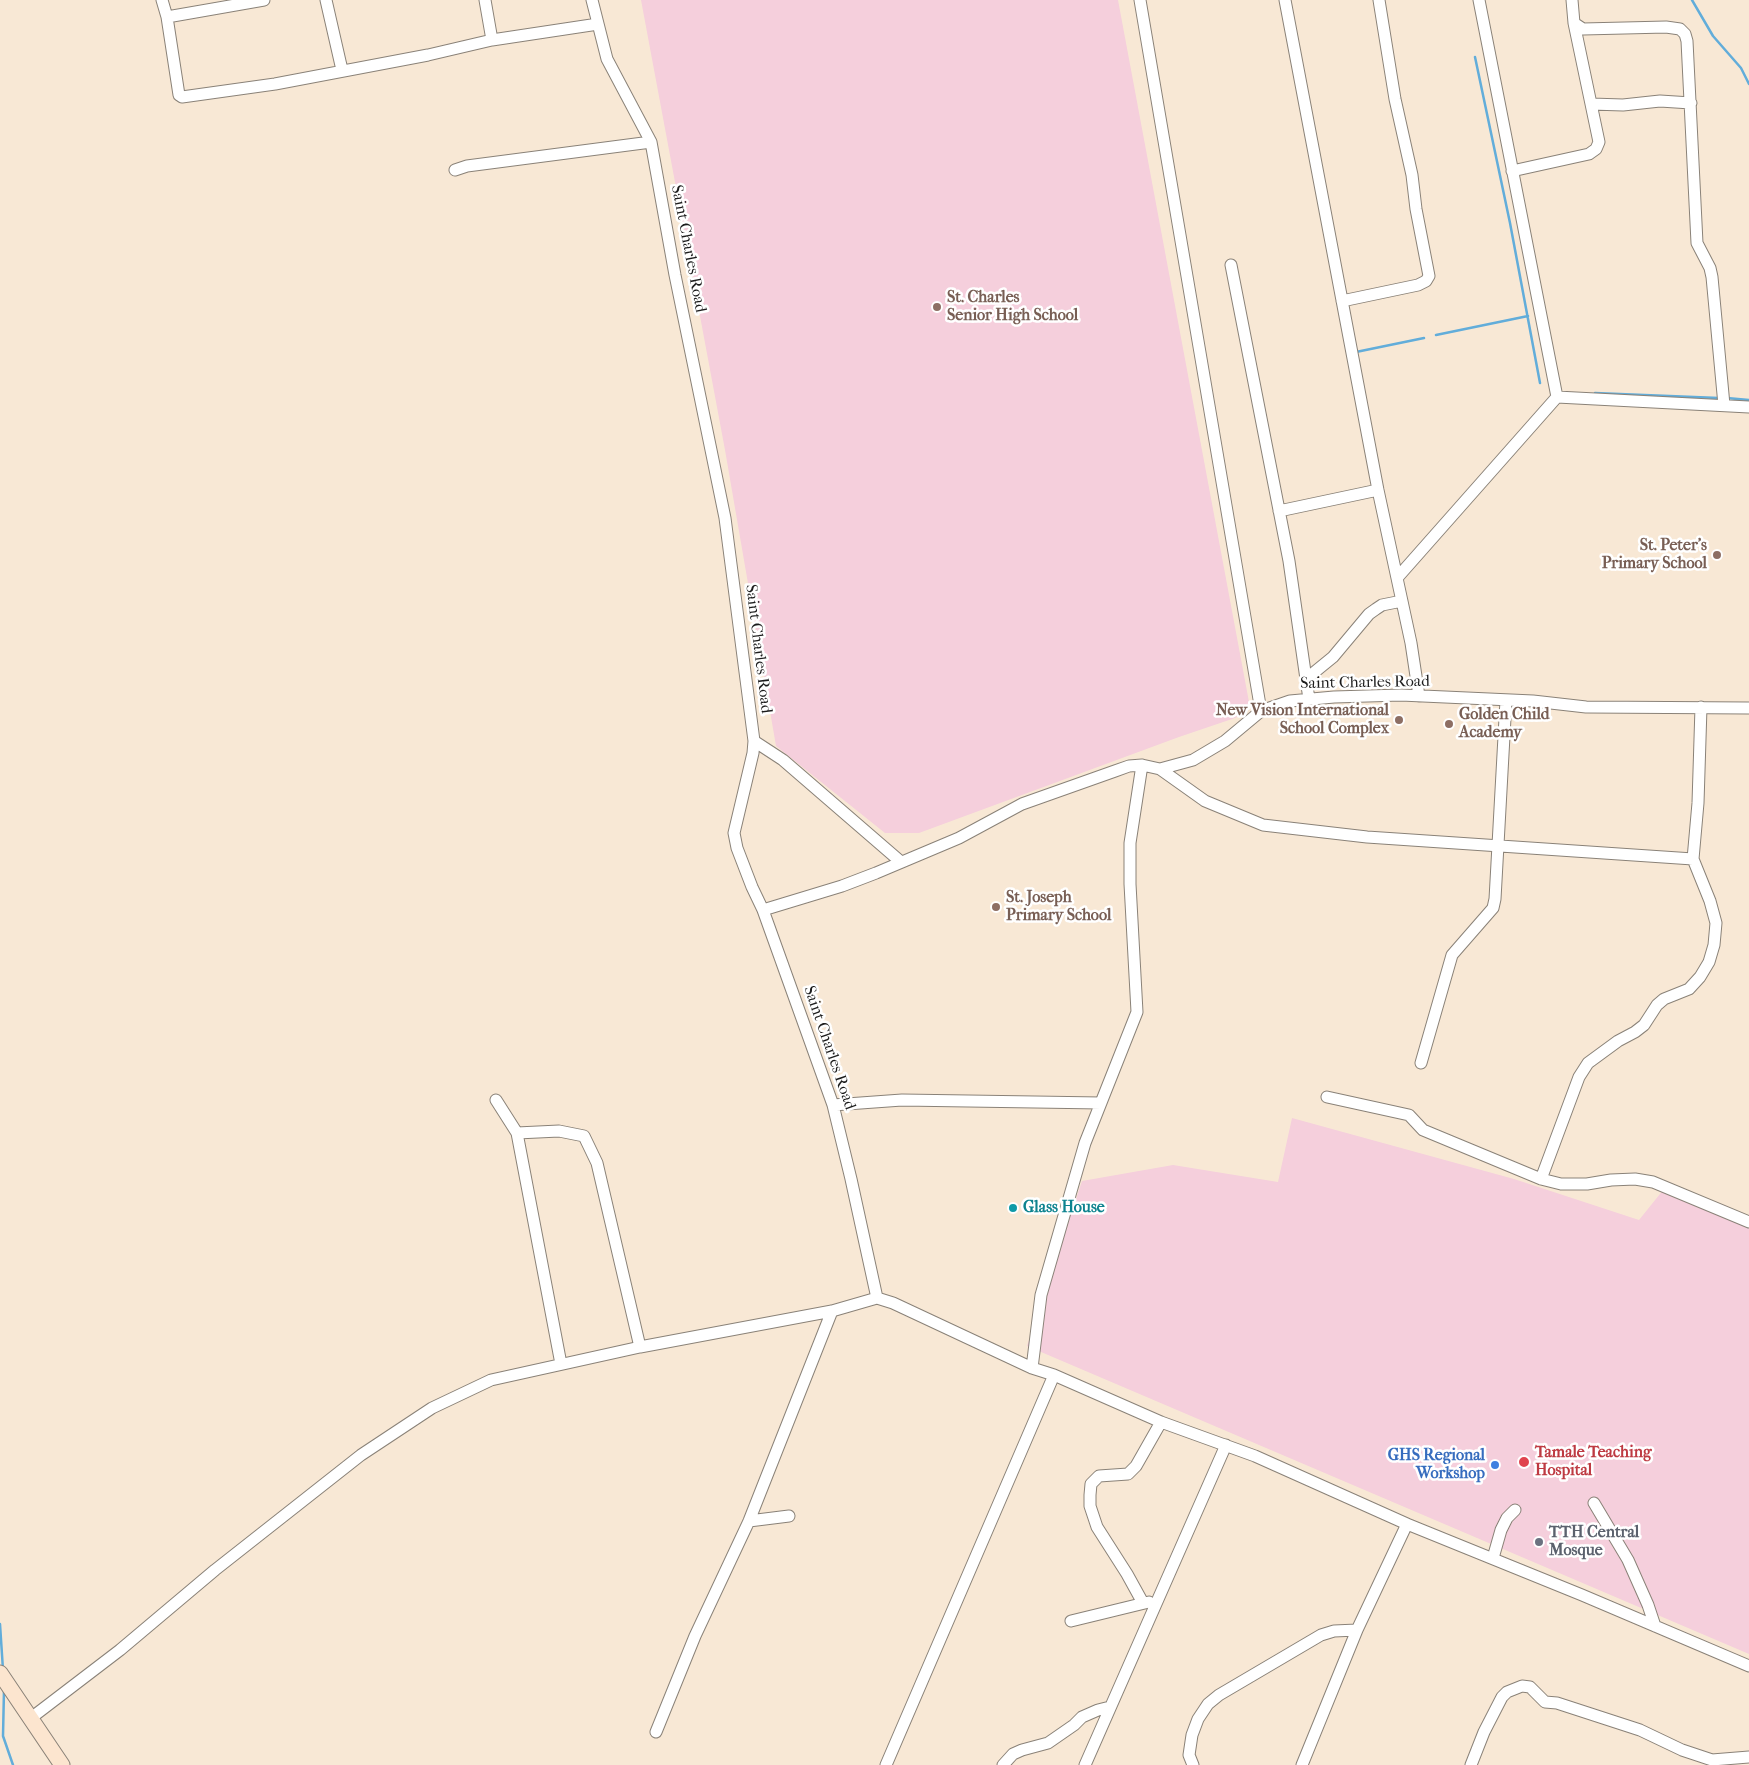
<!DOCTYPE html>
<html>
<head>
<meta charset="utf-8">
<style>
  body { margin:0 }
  canvas { display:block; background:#f8e8d5 }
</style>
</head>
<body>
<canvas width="1749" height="1765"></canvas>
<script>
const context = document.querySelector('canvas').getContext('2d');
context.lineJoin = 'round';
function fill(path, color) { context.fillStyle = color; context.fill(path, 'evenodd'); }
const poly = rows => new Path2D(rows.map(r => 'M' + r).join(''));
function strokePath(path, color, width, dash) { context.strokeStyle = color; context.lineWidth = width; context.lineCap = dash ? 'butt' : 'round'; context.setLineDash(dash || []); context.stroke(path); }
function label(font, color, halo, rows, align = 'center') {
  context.font = font + ' "IM FELL French Canon",serif'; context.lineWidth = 5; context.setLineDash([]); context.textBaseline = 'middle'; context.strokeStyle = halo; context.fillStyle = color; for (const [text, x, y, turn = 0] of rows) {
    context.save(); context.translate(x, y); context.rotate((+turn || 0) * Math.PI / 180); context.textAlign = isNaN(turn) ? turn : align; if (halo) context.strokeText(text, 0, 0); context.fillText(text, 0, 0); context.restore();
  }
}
const built = poly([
  [641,0,1118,0,1249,702,1246,712,1235,718,1179,737,919,833,885,833,776,746,725,450],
  [1292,1118,1514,1179,1639,1220,1668,1184,1749,1223,1749,1654,1027,1346,1082,1181,1173,1165,1278,1182]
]);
const stream = poly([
  [1692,0,1713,36,1741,68,1749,84],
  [1475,57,1510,223,1540,383],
  [1436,335,1528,316],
  [1356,352,1424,338],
  [1595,393,1719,398],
  [1727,398,1749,400],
  [0,1624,3,1670],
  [4,1690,3,1736,13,1765]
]);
const street = poly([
  [162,0,167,17,179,95,182,97,275,84,428,55,492,40,598,24],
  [326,0,342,70],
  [485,0,492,40],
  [592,0,607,59,651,142,675,275,725,518,754,741,753,753,734,833,737,848,752,887,763,910,833,1105,851,1179,877,1298],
  [1140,0,1261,711],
  [1285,0,1378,490,1411,643,1419,696],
  [1479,0,1557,397],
  [1572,0,1574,23,1583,29,1666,27,1680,29,1685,34,1687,41,1697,243,1710,268,1712,277,1724,405],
  [167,17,264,0],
  [1591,104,1623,105,1660,101,1691,103],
  [455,170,467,166,651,142],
  [1512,171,1589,154,1596,149,1599,142,1574,23],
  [1231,265,1289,561,1306,679],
  [1342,301,1418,285,1426,281,1429,276,1416,209,1412,175,1395,99,1379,0],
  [1557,397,1749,407],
  [1279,511,1378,490],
  [1397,578,1557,397],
  [1309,699,1306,679,1333,657,1369,614,1376,609,1382,605,1402,601],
  [754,741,783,760,901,862],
  [1160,769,1205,801,1263,825,1367,837,1693,859],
  [763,910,842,886,876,873,959,838,1022,804,1115,771,1129,766,1142,765,1160,769,1193,760,1225,741,1261,711,1290,701,1334,697,1401,695,1533,701,1586,707,1749,708],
  [1421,1063,1452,955,1493,908,1495,899,1506,700],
  [1327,1097,1409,1115,1423,1130,1541,1179,1561,1184,1587,1184,1611,1180,1635,1179,1653,1182,1749,1222],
  [496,1100,517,1133,561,1364],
  [833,1105,902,1100,1101,1103],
  [517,1133,559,1131,584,1136,597,1163,640,1347],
  [1541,1179,1579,1077,1588,1063,1618,1041,1635,1032,1644,1025,1657,1005,1664,999,1689,989,1700,977,1709,962,1714,945,1716,923,1710,901,1693,859,1698,803,1701,707],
  [1032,1368,1041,1295,1085,1143,1137,1012,1130,884,1130,843,1142,765],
  [1594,1503,1628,1560,1648,1605,1655,1626],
  [749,1521,789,1516],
  [1493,1558,1501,1530,1507,1518,1515,1510],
  [1143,1603,1127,1574,1097,1527,1090,1506,1090,1495,1091,1484,1099,1476,1128,1474,1136,1466,1161,1422],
  [1071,1621,1149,1602],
  [31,1718,120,1650,215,1570,361,1455,432,1408,491,1380,640,1347,832,1311,877,1298,893,1303,1032,1368,1054,1375,1161,1422,1255,1456,1407,1524,1582,1595,1749,1666],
  [656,1732,695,1636,749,1521,832,1311],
  [886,1765,1054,1375],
  [1003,1765,1013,1754,1022,1750,1048,1743,1074,1725,1082,1717,1098,1710,1110,1707],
  [1085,1765,1226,1445],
  [1193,1765,1189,1755,1192,1735,1198,1719,1208,1704,1219,1695,1321,1635,1334,1631,1357,1630],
  [1302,1765,1357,1630,1407,1524],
  [1471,1765,1484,1732,1502,1697,1507,1692,1522,1686,1530,1687,1545,1702,1557,1703,1640,1730,1682,1750,1712,1760,1749,1757]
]);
const secondary = poly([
  [0,1673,62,1765]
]);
const markers = [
  [937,307,5,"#8d6e63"],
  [1717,555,5,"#8d6e63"],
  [1399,720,5,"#8d6e63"],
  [1449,724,5,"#8d6e63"],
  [996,907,5,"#8d6e63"],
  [1013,1208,5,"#0f9aa8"],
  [1524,1462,6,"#e0444e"],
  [1495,1465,5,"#3f7fe0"],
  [1539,1542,5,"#6b7280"]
];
const streetNames = [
  ["Saint Charles Road",688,249,79],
  ["Saint Charles Road",758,649,83],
  ["Saint Charles Road",1365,683,-1],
  ["Saint Charles Road",829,1048,71]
];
const educationNames = [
  ["St. Charles",947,298],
  ["Senior High School",947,316],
  ["St. Peter's",1707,546,"right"],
  ["Primary School",1707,564,"right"],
  ["New Vision International",1389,711,"right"],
  ["School Complex",1389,729,"right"],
  ["Golden Child",1459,715],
  ["Academy",1459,733],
  ["St. Joseph",1006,898],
  ["Primary School",1006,916]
];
const cultureNames = [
  ["Glass House",1023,1208]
];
const healthNames = [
  ["Tamale Teaching",1535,1453],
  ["Hospital",1535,1471]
];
const shopNames = [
  ["GHS Regional",1485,1456],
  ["Workshop",1485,1474]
];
const worshipNames = [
  ["TTH Central",1549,1533],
  ["Mosque",1549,1551]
];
fill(built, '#f5cfdc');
strokePath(stream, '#62adda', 2.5);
strokePath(street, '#8a8278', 13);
strokePath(secondary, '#8a8278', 17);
strokePath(street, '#fff', 11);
strokePath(secondary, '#fce5cf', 15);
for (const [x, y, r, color] of markers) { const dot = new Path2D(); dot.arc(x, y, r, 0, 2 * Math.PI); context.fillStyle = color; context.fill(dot); strokePath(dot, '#fff', 2); }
label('16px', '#1c1c1c', '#fff', streetNames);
label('bold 16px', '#785e54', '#fff', educationNames, 'left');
label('bold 16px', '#0d838f', '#fff', cultureNames, 'left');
label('bold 16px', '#be3a42', '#fff', healthNames, 'left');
label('bold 16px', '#366cbe', '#fff', shopNames, 'right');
label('bold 16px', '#5b616d', '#fff', worshipNames, 'left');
</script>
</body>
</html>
